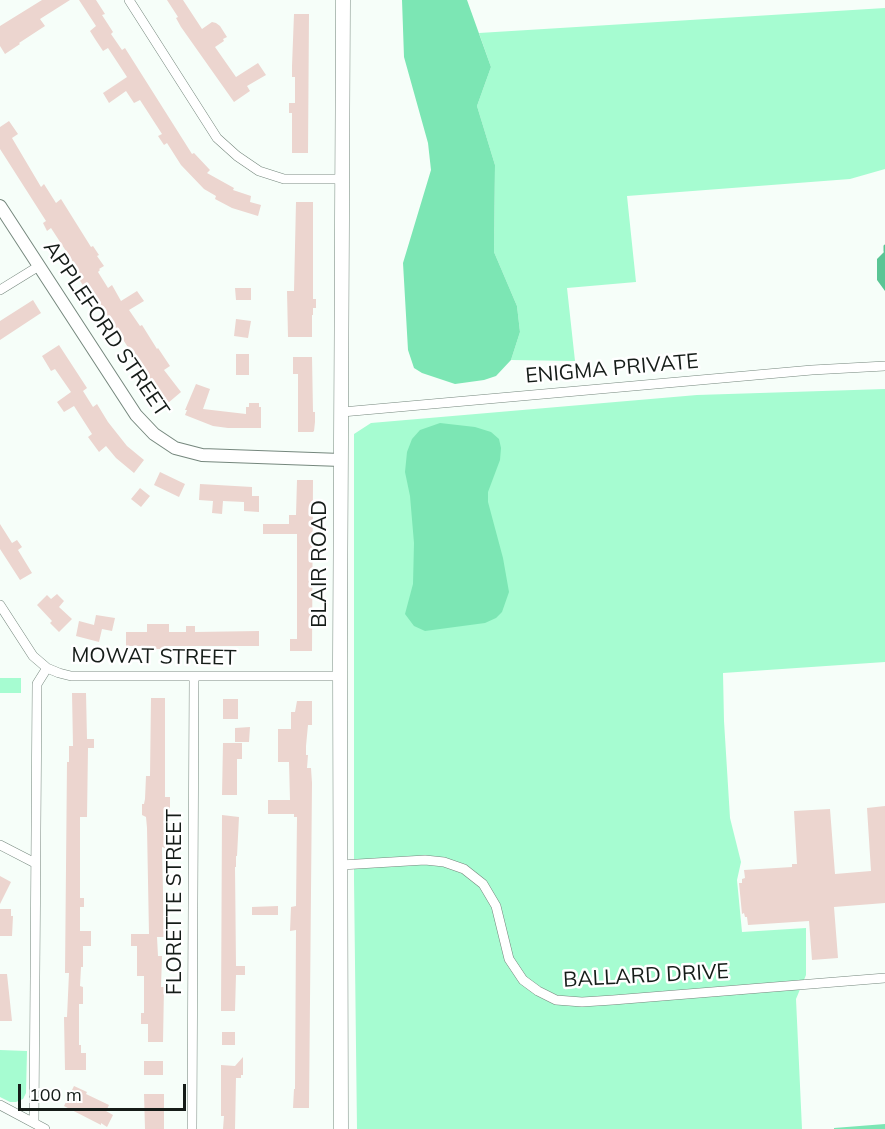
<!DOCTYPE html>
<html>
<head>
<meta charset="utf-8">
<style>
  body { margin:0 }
  #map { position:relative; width:885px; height:1129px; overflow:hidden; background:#f6fef9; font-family:Mulish,sans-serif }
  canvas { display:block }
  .scale { position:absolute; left:18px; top:1084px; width:168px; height:27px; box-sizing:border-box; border:3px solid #151c18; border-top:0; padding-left:8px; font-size:18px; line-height:21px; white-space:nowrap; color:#151c18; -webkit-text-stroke:4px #fff; paint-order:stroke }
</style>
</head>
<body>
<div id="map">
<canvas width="885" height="1129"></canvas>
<div class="scale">100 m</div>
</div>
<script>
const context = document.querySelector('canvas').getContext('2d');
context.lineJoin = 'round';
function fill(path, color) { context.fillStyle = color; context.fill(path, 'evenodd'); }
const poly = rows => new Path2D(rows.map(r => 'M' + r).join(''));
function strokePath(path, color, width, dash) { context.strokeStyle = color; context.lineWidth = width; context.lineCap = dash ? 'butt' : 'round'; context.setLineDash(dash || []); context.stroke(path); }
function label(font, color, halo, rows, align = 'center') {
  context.font = font + ' Mulish,sans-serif'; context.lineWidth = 5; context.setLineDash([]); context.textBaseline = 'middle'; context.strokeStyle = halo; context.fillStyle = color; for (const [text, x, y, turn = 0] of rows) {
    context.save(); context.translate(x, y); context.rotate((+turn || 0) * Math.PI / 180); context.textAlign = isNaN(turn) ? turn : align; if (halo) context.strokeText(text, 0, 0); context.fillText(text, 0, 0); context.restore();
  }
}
const green = poly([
  [885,8,885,169,850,179,627,196,636,282,567,288,575,361,511,360,520,332,517,306,494,252,495,165,477,106,491,67,479,33],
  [885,389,885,662,723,673,724,721,730,818,741,862,737,880,742,932,806,928,806,975,796,999,802,1129,357,1129,354,880,354,434,371,423,697,395],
  [0,678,21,678,21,693,0,693],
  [0,1050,27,1051,26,1093,23,1099,16,1102,10,1102,0,1097]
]);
const forest = poly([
  [402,0,467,0,491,67,477,106,495,165,494,252,517,306,520,332,511,360,496,376,484,380,455,384,422,373,414,368,408,350,403,263,431,170,428,143,404,57],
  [440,423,475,427,491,432,499,439,501,448,500,460,488,492,488,502,503,558,509,592,502,612,496,618,485,623,425,631,414,626,405,614,413,584,414,543,410,496,405,472,407,452,412,439,420,430],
  [885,1124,885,1129,834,1129,834,1128]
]);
const water = poly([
  [885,251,885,291,877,280,877,259]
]);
const stream = poly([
  [885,251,885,246]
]);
const building = poly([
  [42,0,70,0,40,19,45,26,19,43,20,44,5,54,0,46,0,26],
  [79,0,96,0,105,14,102,15,113,32,111,34,122,50,125,48,192,154,194,153,210,170,207,173,234,188,233,190,251,196,250,202,261,205,258,216,232,208,215,199,216,196,204,189,181,165,167,143,164,145,158,136,162,134,140,100,134,103,126,91,109,103,103,93,127,77,108,48,103,51,95,39,90,31,96,26],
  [167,0,183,0,202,29,212,22,216,23,220,26,227,37,223,39,224,41,215,47,236,77,258,63,266,75,247,86,250,91,234,102,181,27,176,18,178,17],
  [294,14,309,14,308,153,292,153,292,113,289,113,289,103,295,103,295,77,292,77,292,66],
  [9,121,18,134,12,138,41,187,44,184,56,203,61,199,91,247,93,246,99,255,97,256,104,266,99,269,100,270,98,272,108,288,112,285,121,301,137,291,144,301,129,310,140,326,142,325,157,349,158,348,170,366,164,370,181,392,168,403,164,398,162,400,154,391,157,389,149,380,97,299,93,301,75,273,79,271,51,228,47,231,43,223,46,221,0,149,0,127],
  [296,202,313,202,313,299,316,299,316,308,313,308,313,315,312,315,312,337,288,337,287,291,294,291],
  [235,288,251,288,251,300,236,300],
  [33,300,41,313,0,340,0,321],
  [236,319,251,321,248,338,234,336],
  [59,345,87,388,83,391,93,407,97,404,108,422,127,446,144,460,134,473,116,458,106,446,99,452,88,437,92,434,74,406,64,412,57,402,71,392,55,369,51,371,42,356],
  [236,354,249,354,249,375,236,375],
  [293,357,312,357,313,412,315,412,315,422,314,431,313,432,298,432,298,374,293,374],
  [196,384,210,389,203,409,246,414,246,407,249,407,249,403,259,403,259,407,261,407,261,428,228,428,213,426,185,415,187,410,185,410],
  [160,472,185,484,179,497,154,485],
  [297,480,313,480,312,651,290,651,290,639,297,639,297,534,263,534,263,524,289,524,289,515,296,515],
  [200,484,252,487,252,496,259,496,259,512,244,511,244,502,223,501,222,514,212,513,213,501,199,500],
  [140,488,150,496,141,507,131,499],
  [0,524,12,543,17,540,22,547,18,550,32,573,20,580,0,549],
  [57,594,64,601,59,607,72,619,59,632,50,623,52,621,37,605,47,595,51,599],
  [96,615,115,618,112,631,102,629,99,642,76,636,79,621,94,625],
  [147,624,169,624,169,632,186,632,186,626,195,626,195,632,259,631,259,646,164,646,164,649,147,649,147,646,126,646,126,632,147,632],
  [72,693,86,693,87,739,94,739,94,748,88,748,87,817,80,817,80,898,84,898,84,907,80,907,80,931,91,931,91,946,83,946,83,967,81,967,80,986,83,987,83,1004,79,1004,79,1045,81,1045,81,1053,86,1053,86,1070,65,1070,64,1017,67,1017,69,973,65,973,67,762,69,762,69,746,73,746],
  [151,698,165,698,165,797,170,797,170,812,165,812,165,848,162,847,164,937,157,937,158,956,162,956,161,987,164,987,163,1042,148,1042,148,1024,141,1024,141,1013,144,1013,144,976,137,976,137,946,131,946,131,934,149,934,147,828,146,817,142,815,142,804,144,804,145,799,146,776,150,776],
  [223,699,238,699,238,719,223,719],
  [297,701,312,701,312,725,308,725,306,746,306,755,308,755,307,768,311,768,312,783,309,1108,293,1108,294,1089,295,1089,296,930,290,931,291,907,296,906,297,817,294,817,294,814,268,814,268,800,290,800,289,762,278,762,278,729,291,729,291,712,295,712],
  [250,727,249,742,235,742,235,728],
  [223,743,242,743,242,759,237,759,237,795,222,795],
  [885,806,885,903,834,907,838,958,812,960,809,921,748,925,747,917,745,917,744,913,742,914,739,883,742,883,742,879,745,878,744,870,792,867,792,864,797,864,794,811,830,809,835,874,871,871,867,808],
  [222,815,239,817,237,856,236,856,236,867,235,867,236,966,245,966,245,975,236,975,235,1011,221,1011],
  [0,876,11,882,0,904],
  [278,906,278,915,252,915,252,907],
  [0,909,11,909,11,916,13,916,12,936,0,936],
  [0,974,7,974,12,1021,0,1021],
  [222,1032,235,1032,235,1045,222,1045],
  [243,1057,243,1075,241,1075,241,1078,236,1078,235,1129,223,1129,224,1116,221,1116,221,1065,235,1066],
  [144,1061,163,1061,163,1075,144,1075],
  [74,1086,87,1092,86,1094,109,1105,106,1111,113,1115,107,1127,101,1123,101,1125,64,1106],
  [144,1094,164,1094,164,1129,145,1129]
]);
const minor = poly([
  [129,0,217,138,237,156,259,171,284,179,343,179],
  [0,290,39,266],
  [342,412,812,370,885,366],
  [0,605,33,656,47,668,59,673,71,676,340,676],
  [0,845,35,863],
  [341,865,425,860,444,862,464,869,483,884,496,906,509,959,523,980,538,991,556,1000,582,1002,613,1000,885,978],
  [0,1105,45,1129],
  [34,1123,37,684,47,668],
  [192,1129,194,676]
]);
const tertiary = poly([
  [0,206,136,415,154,434,175,448,202,455,341,460]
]);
const secondary = poly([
  [341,1129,340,660,343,0]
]);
const streetNames = [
  ["APPLEFORD STREET",106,329,56],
  ["ENIGMA PRIVATE",612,369,-5],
  ["BLAIR ROAD",320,564,-90],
  ["MOWAT STREET",154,657,1],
  ["FLORETTE STREET",175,902,-90],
  ["BALLARD DRIVE",646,976,-3]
];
fill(green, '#a6fcd1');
fill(forest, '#7ce6b4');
fill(water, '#5ac595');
strokePath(stream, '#5ac595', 3);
fill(building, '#ecd5cf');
strokePath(minor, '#75877d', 10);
strokePath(tertiary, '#75877d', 14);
strokePath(secondary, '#75877d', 15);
strokePath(minor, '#fff', 9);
strokePath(tertiary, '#fff', 12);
strokePath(secondary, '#fff', 14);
label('21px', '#151c18', '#fff', streetNames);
</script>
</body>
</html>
